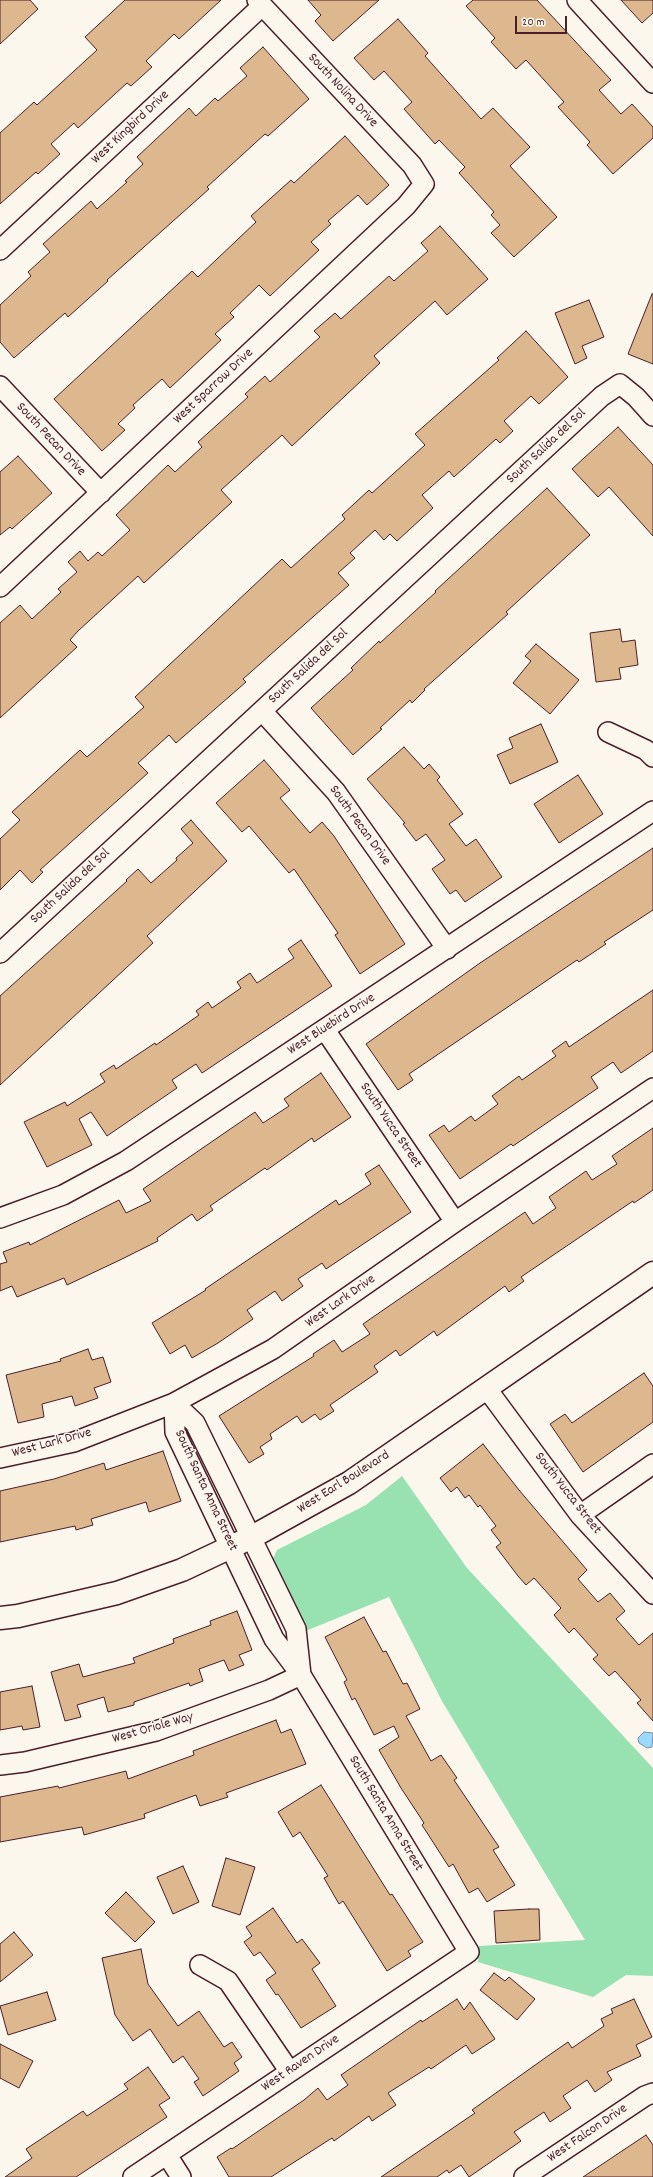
<!DOCTYPE html>
<html>
<head>
<meta charset="utf-8">
<style>
  body { margin:0 }
  #map { position:relative; width:653px; height:2177px; overflow:hidden; background:#fbf7ec; font-family:Dekko,sans-serif }
  canvas { display:block }
  .scale { position:absolute; left:515px; top:16px; width:52px; height:18px; box-sizing:border-box; border:2px solid #4a1f2b; border-top:0; padding-left:5px; font-size:12px; line-height:14px; white-space:nowrap; color:#4a1f2b; -webkit-text-stroke:3px #fbf7ec; paint-order:stroke }
</style>
</head>
<body>
<div id="map">
<canvas width="653" height="2177"></canvas>
<div class="scale">20 m</div>
</div>
<script>
const context = document.querySelector('canvas').getContext('2d');
context.lineJoin = 'round';
function fill(path, color) { context.fillStyle = color; context.fill(path, 'evenodd'); }
const poly = rows => new Path2D(rows.map(r => 'M' + r).join(''));
function strokePath(path, color, width, dash) { context.strokeStyle = color; context.lineWidth = width; context.lineCap = dash ? 'butt' : 'round'; context.setLineDash(dash || []); context.stroke(path); }
function label(font, color, halo, rows, align = 'center') {
  context.font = font + ' Dekko,sans-serif'; context.lineWidth = 3; context.setLineDash([]); context.textBaseline = 'middle'; context.strokeStyle = halo; context.fillStyle = color; for (const [text, x, y, turn = 0] of rows) {
    context.save(); context.translate(x, y); context.rotate((+turn || 0) * Math.PI / 180); context.textAlign = isNaN(turn) ? turn : align; if (halo) context.strokeText(text, 0, 0); context.fillText(text, 0, 0); context.restore();
  }
}
const green = poly([
  [402,1476,467,1568,653,1768,653,1976,626,1975,593,1997,478,1962,479,1946,585,1940,442,1701,389,1597,303,1632,271,1563,277,1550,366,1505]
]);
const water = poly([
  [644,1732,653,1733,652,1747,647,1748,639,1743,638,1738,644,1732]
]);
const building = poly([
  [0,0,30,0,38,9,0,44,0,0],
  [125,0,221,0,179,39,174,34,146,61,152,67,131,86,127,83,78,128,74,123,51,144,60,154,38,174,36,172,0,204,0,133,34,102,37,105,97,50,85,37,125,0],
  [308,0,379,0,333,41,315,21,321,15,308,0],
  [473,0,537,0,611,80,599,90,621,114,632,104,653,127,653,138,613,174,587,145,590,142,558,107,564,102,526,60,516,69,491,42,495,38,466,6,473,0],
  [621,0,653,0,653,13,642,23,621,0],
  [398,19,428,53,425,56,481,119,493,108,530,147,510,166,557,217,514,257,491,233,500,225,491,215,494,212,459,173,465,167,439,140,435,144,404,109,412,102,384,71,374,80,354,58,398,19],
  [263,47,309,99,268,136,265,134,207,187,209,189,107,280,108,281,68,317,65,313,14,358,0,342,0,305,31,276,28,272,50,252,43,244,91,201,97,209,127,182,125,181,143,164,137,157,189,108,196,116,215,98,218,101,247,76,240,68,263,47],
  [345,136,389,185,367,205,358,195,328,221,331,224,311,242,319,250,270,296,259,285,230,313,234,317,215,334,221,340,170,388,162,379,133,405,135,408,118,424,125,430,102,451,54,399,192,271,198,277,256,222,251,216,291,180,294,183,345,136],
  [440,226,488,279,447,315,435,301,374,356,380,363,292,446,282,435,221,490,232,502,144,583,138,576,78,631,70,640,77,647,0,718,0,623,20,605,32,619,61,592,58,589,77,572,68,562,80,551,88,561,98,552,102,556,130,530,116,515,168,465,175,472,202,447,198,442,248,397,245,394,265,376,270,382,320,337,314,331,335,313,341,319,389,276,394,281,428,251,421,243,440,226],
  [652,294,653,294,653,364,628,354,652,294],
  [589,300,604,337,582,346,587,358,575,364,555,313,589,300],
  [526,331,568,377,539,404,531,396,504,421,513,431,500,443,496,439,454,477,449,471,422,495,433,508,397,541,390,534,384,540,375,530,350,553,355,558,338,573,349,585,243,679,246,682,176,743,169,735,138,763,148,773,40,870,43,872,32,883,20,870,0,890,0,839,20,820,12,812,80,750,87,757,144,707,135,697,282,559,291,568,345,519,342,515,369,490,372,493,425,445,415,434,499,360,497,358,526,331],
  [618,427,653,465,653,536,609,487,598,497,572,469,618,427],
  [18,456,52,493,12,529,10,527,0,535,0,472,18,456],
  [547,488,590,535,506,612,508,614,424,689,425,690,412,703,410,700,380,728,382,729,353,755,311,708,353,670,351,668,379,641,380,643,436,592,435,591,547,488],
  [620,629,622,642,635,640,638,665,619,668,621,679,596,682,590,633,620,629],
  [536,644,579,680,550,714,513,683,531,661,525,656,536,644],
  [541,724,558,762,510,784,497,755,513,748,509,738,541,724],
  [404,747,424,769,429,764,440,777,437,780,463,814,449,824,466,846,476,839,502,877,465,902,456,890,450,894,432,869,445,860,426,834,416,841,403,824,405,823,367,779,404,747],
  [264,760,290,790,280,798,310,833,322,822,334,836,405,944,360,974,335,935,338,933,294,869,289,873,249,826,242,832,216,803,264,760],
  [578,775,603,814,559,843,534,804,578,775],
  [191,820,227,861,147,936,153,943,0,1085,0,996,127,881,126,880,138,869,151,883,177,860,176,858,193,843,181,829,191,820],
  [653,848,653,910,604,942,606,944,579,962,577,960,409,1074,413,1080,398,1090,366,1044,480,963,653,848],
  [301,940,332,986,202,1073,196,1064,172,1080,177,1088,107,1136,91,1112,79,1119,92,1145,47,1167,24,1122,65,1102,67,1106,105,1082,100,1074,114,1065,116,1069,155,1043,156,1045,199,1015,196,1011,208,1002,212,1008,241,988,237,982,250,973,257,983,294,958,288,949,301,940],
  [653,990,653,1051,621,1073,613,1062,591,1077,598,1088,513,1146,511,1144,460,1179,429,1135,444,1125,449,1132,471,1116,475,1121,498,1104,492,1096,519,1076,522,1080,556,1056,552,1051,566,1041,569,1047,653,990],
  [321,1073,351,1117,314,1142,312,1138,267,1170,265,1168,210,1206,213,1210,197,1221,192,1214,157,1238,158,1241,120,1260,67,1285,64,1278,17,1297,12,1286,0,1291,0,1264,7,1262,3,1252,29,1242,30,1245,119,1200,126,1213,151,1201,143,1189,255,1112,263,1123,289,1106,284,1099,321,1073],
  [653,1128,653,1190,634,1203,633,1201,521,1277,524,1281,509,1292,505,1286,437,1336,434,1331,400,1356,396,1350,374,1366,378,1372,330,1405,334,1411,320,1420,315,1414,302,1423,297,1416,270,1434,272,1439,260,1447,264,1454,249,1463,219,1416,314,1356,313,1354,334,1340,342,1352,370,1334,363,1324,525,1212,533,1224,556,1208,549,1197,586,1171,592,1180,617,1164,612,1156,653,1128],
  [379,1165,411,1212,326,1269,322,1263,298,1279,303,1286,282,1301,275,1291,247,1310,253,1319,218,1343,192,1358,185,1345,170,1354,152,1323,206,1290,205,1289,336,1200,339,1205,371,1184,365,1174,379,1165],
  [88,1349,92,1360,103,1357,111,1382,94,1388,98,1398,75,1406,72,1396,42,1404,44,1417,18,1423,6,1375,61,1361,60,1359,88,1349],
  [644,1373,653,1386,653,1422,583,1472,550,1424,565,1414,572,1423,644,1373],
  [483,1444,519,1490,587,1570,578,1579,598,1602,610,1593,625,1611,616,1619,639,1645,653,1633,653,1721,637,1703,641,1700,615,1671,609,1676,593,1659,598,1655,574,1628,569,1633,554,1615,561,1608,534,1578,526,1585,518,1576,496,1547,501,1543,491,1530,496,1526,480,1505,478,1507,469,1495,465,1498,457,1487,451,1492,440,1478,483,1444],
  [163,1451,181,1501,149,1512,146,1502,91,1519,93,1525,76,1530,75,1526,0,1542,0,1491,54,1479,104,1463,106,1470,163,1451],
  [237,1611,252,1650,239,1655,244,1665,229,1671,224,1660,199,1669,203,1681,190,1686,189,1683,134,1702,134,1705,108,1712,104,1697,77,1705,81,1717,65,1721,51,1672,79,1664,83,1677,135,1663,133,1658,174,1643,173,1639,211,1625,210,1621,237,1611],
  [364,1617,383,1652,386,1651,403,1684,407,1683,420,1709,406,1716,431,1761,441,1755,457,1778,454,1780,499,1847,493,1850,515,1885,487,1902,478,1888,469,1893,453,1864,449,1867,422,1825,424,1823,401,1788,379,1750,399,1737,394,1726,374,1735,355,1698,352,1700,344,1682,347,1680,325,1637,364,1617],
  [32,1686,40,1727,23,1730,22,1726,0,1730,0,1692,32,1686],
  [276,1720,281,1733,291,1729,306,1764,226,1793,228,1797,200,1806,196,1795,144,1814,145,1818,84,1835,82,1827,0,1842,0,1797,58,1786,59,1788,126,1771,128,1779,194,1755,193,1751,276,1720],
  [321,1785,390,1895,392,1894,423,1942,408,1951,411,1956,387,1971,343,1901,339,1904,324,1878,328,1876,300,1832,293,1837,278,1812,321,1785],
  [226,1858,255,1867,240,1915,212,1906,226,1858],
  [183,1866,199,1902,173,1914,157,1877,183,1866],
  [126,1892,155,1922,135,1942,105,1913,126,1892],
  [273,1908,297,1943,302,1939,320,1963,312,1969,336,2006,301,2028,278,1994,276,1995,266,1980,276,1973,260,1952,254,1956,244,1942,252,1936,246,1927,273,1908],
  [529,1909,539,1909,540,1940,496,1943,494,1911,529,1909],
  [14,1932,33,1955,0,1982,0,1944,14,1932],
  [141,1949,148,1984,178,2026,199,2011,224,2047,232,2042,242,2057,234,2063,239,2071,203,2096,194,2082,199,2079,183,2056,173,2063,150,2029,133,2041,115,2015,102,1958,141,1949],
  [494,1973,505,1981,509,1977,535,1999,517,2020,480,1990,494,1973],
  [47,1992,56,2020,8,2035,0,2006,47,1992],
  [457,1999,464,2010,470,2002,495,2039,472,2054,466,2045,431,2069,429,2067,388,2093,396,2105,372,2121,369,2116,334,2141,332,2138,271,2177,229,2177,217,2157,231,2148,232,2149,304,2100,318,2088,327,2100,348,2085,341,2075,421,2020,422,2022,457,1999],
  [634,1999,652,2037,636,2045,641,2056,607,2072,612,2080,595,2092,587,2080,563,2096,571,2108,550,2122,544,2112,514,2132,521,2141,469,2177,461,2165,449,2173,447,2170,437,2177,381,2177,475,2113,472,2110,545,2058,568,2042,572,2048,604,2026,601,2019,613,2013,611,2009,634,1999],
  [0,2044,33,2061,19,2088,0,2078,0,2044],
  [148,2067,170,2098,159,2105,167,2117,76,2177,5,2177,32,2158,26,2149,83,2111,87,2116,128,2089,124,2084,148,2067],
  [646,2135,653,2145,653,2177,583,2177,646,2135]
]);
const minor = poly([
  [577,0,653,83],
  [0,250,262,6],
  [0,386,101,493],
  [0,587,406,206,424,184,412,165,257,0],
  [262,711,336,792,447,949],
  [608,732,646,750,653,757],
  [0,953,602,396,620,384,636,397,653,416],
  [325,1030,455,1222],
  [0,1218,63,1195,126,1161,653,811],
  [487,1389,580,1515,653,1594],
  [174,1403,195,1423,296,1629,301,1675],
  [0,1458,74,1442,174,1403,273,1349,455,1222,653,1088],
  [580,1515,653,1464],
  [0,1765,25,1762,156,1731,269,1690,301,1675],
  [200,1965,228,1981,290,2072],
  [167,2155,181,2177],
  [133,2177,469,1952,301,1675,274,1639,175,1432,174,1403],
  [524,2177,645,2096,653,2093]
]);
const tertiary = poly([
  [0,1618,18,1616,117,1593,182,1570,252,1537,349,1483,653,1273]
]);
const streetNames = [
  ["South Nolina Drive",342,91,47],
  ["West Kingbird Drive",131,128,-43],
  ["West Sparrow Drive",214,387,-43],
  ["South Pecan Drive",50,440,47],
  ["South Salida del Sol",547,447,-43],
  ["South Salida del Sol",309,667,-43],
  ["South Pecan Drive",359,826,54],
  ["South Salida del Sol",71,887,-43],
  ["West Bluebird Drive",332,1025,-33],
  ["South Yucca Street",390,1126,56],
  ["West Lark Drive",341,1302,-35],
  ["West Lark Drive",52,1444,-15],
  ["West Earl Boulevard",344,1483,-32],
  ["South Santa Anna Street",205,1491,65],
  ["South Yucca Street",567,1494,52],
  ["West Oriole Way",153,1729,-16],
  ["South Santa Anna Street",385,1814,59],
  ["West Raven Drive",301,2064,-34],
  ["West Falcon Drive",588,2134,-34]
];
fill(green, '#98e1b0');
fill(water, '#9bdafd');
strokePath(water, '#7b8fa9', 1);
fill(building, '#ddb88e');
strokePath(building, '#4a1f2b', 1);
strokePath(minor, '#4a1f2b', 22);
strokePath(tertiary, '#4a1f2b', 25);
strokePath(minor, '#fbf7ec', 19);
strokePath(tertiary, '#fbf7ec', 22);
label('14px', '#4a1f2b', '#fbf7ec', streetNames);
</script>
</body>
</html>
